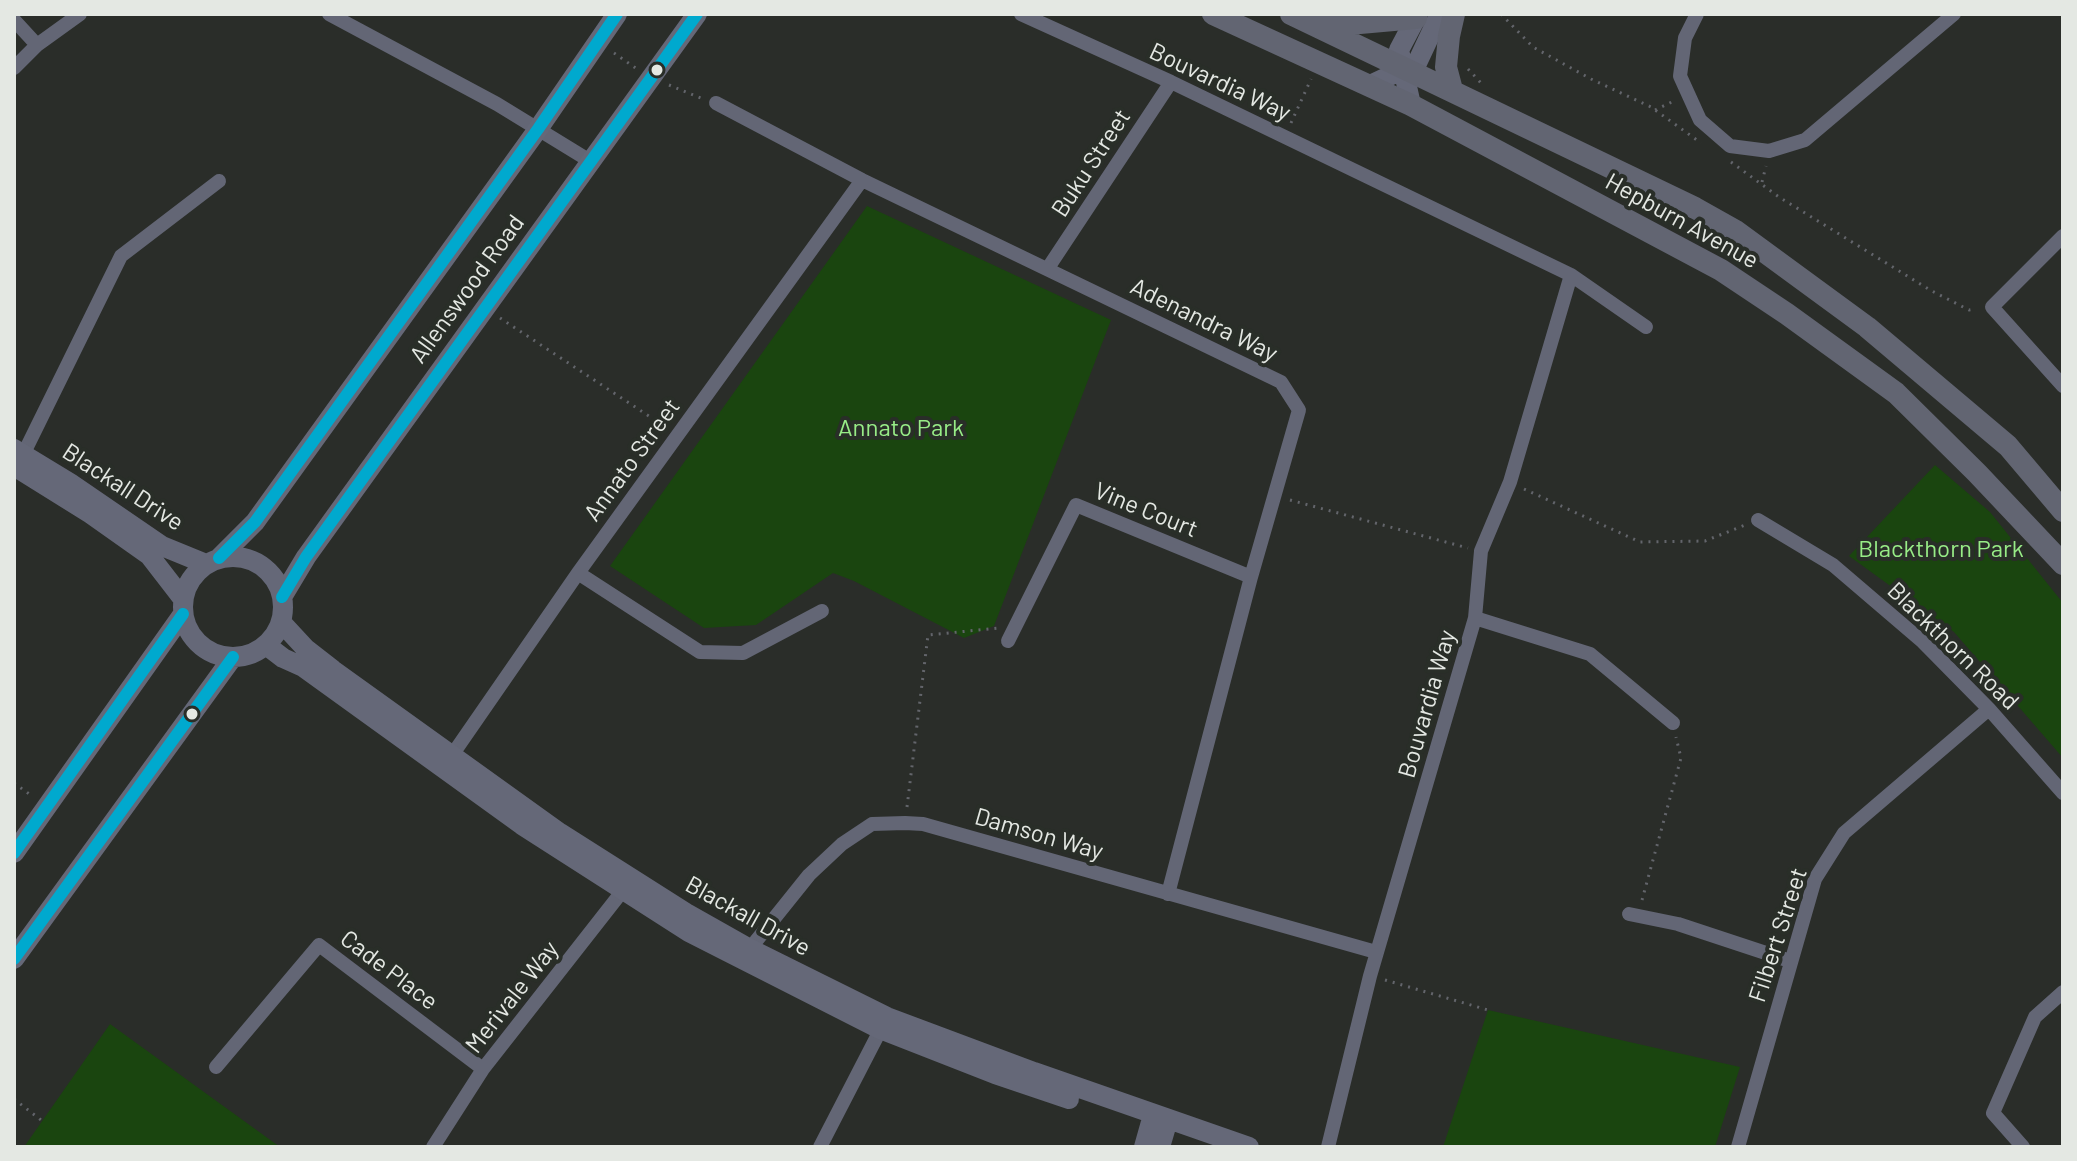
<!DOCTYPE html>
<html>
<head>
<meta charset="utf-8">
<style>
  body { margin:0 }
  #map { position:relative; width:2077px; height:1161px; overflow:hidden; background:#2a2d29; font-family:Barlow,sans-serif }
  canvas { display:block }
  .frame { position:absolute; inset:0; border:16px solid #e4e8e3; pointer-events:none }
</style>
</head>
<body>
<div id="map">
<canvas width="2077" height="1161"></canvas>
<div class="frame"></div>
</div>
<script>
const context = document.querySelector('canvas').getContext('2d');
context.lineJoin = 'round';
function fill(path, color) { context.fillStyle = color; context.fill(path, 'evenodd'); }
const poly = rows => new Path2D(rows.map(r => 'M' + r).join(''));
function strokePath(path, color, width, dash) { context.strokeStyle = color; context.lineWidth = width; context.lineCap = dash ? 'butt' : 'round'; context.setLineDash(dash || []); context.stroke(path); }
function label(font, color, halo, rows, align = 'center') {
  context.font = font + ' Barlow,sans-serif'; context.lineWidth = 8; context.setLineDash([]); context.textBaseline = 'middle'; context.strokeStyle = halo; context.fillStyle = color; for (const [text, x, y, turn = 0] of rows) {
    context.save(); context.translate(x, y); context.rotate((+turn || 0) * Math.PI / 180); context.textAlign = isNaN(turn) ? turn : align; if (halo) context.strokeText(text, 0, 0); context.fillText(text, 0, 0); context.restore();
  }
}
const green = poly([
  [867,206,1111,320,994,626,964,638,854,581,833,573,756,625,704,628,610,566],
  [1935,465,1990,512,2063,603,2063,758,1954,632,1849,556],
  [1488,1010,1740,1067,1715,1147,1443,1147],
  [110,1024,280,1147,24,1147]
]);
const path = poly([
  [1501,14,1533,47,1591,79,1651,107,1701,143],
  [614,53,637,69],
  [1468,69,1482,84],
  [669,85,703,99],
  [1655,110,1676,100],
  [1291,123,1311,79],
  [1731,162,1779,197,1930,290,1969,310,1976,309],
  [1762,182,1766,166],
  [500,318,664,426],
  [1524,489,1640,542,1705,541,1745,525],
  [1290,500,1468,548],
  [14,783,32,796],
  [907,807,928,635,999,628],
  [1642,900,1681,758,1676,737],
  [1385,980,1488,1010],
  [14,1099,41,1120]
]);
const street = poly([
  [329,14,497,104,590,161],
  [1021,14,1171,82,1571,275,1510,482,1481,551,1475,618,1370,976,1328,1147],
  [1697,14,1685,38,1680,76,1700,120,1730,146,1769,151,1805,140,1954,14],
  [14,20,37,45],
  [14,68,37,45,80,14],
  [716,103,862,180,1281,382,1299,410,1251,577,1168,894],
  [2063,236,1992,307,2063,386],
  [1048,268,1171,82],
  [1571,275,1646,327],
  [20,461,121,256,219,181],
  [1758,520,1833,565,1923,642,1989,709,2063,793],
  [578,573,700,652,743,653,822,611],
  [1475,618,1590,654,1673,723],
  [1008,641,1076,505,1251,577],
  [448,761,578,573,862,180],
  [1629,914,1678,924,1790,961],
  [744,956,809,875,842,844,872,824,905,823,923,824,1376,952],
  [216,1067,319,945,483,1069],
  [433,1147,483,1069,628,884],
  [820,1147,884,1023],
  [1738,1147,1815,879,1844,833,1989,709],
  [2023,1147,1993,1113,2035,1017,2063,992]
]);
const secondary = poly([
  [1370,85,1417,63,1440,14],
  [1411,105,1399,50,1418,14],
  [14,449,70,483,162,546,206,564],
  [14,466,91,514,149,555,183,599],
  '183 607a50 50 0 1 1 100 0a50 50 0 1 1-100 0Z',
  [219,558,255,522,538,129,617,14],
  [282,597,306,557,697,14],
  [281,622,306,649,333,670,560,833,686,913,748,948,887,1017,1034,1072,1249,1147],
  [266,645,283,658,303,667,522,825,689,932,880,1029,995,1074,1069,1099],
  [14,853,183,614],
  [14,959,233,657],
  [1144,1147,1153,1115],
  [1160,1147,1168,1120]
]);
const primary = poly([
  [1213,14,1411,105,1721,270,1787,314,1896,393,1977,473,2063,564],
  [1291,14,1695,208,1736,231,1867,327,2008,446,2063,511],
  [1320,20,1335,24,1360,23,1416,18],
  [1452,90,1446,67,1449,36,1454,14]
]);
const bus1 = poly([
  [219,558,255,522,538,129,617,14],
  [282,597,306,557,697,14],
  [14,853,183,614],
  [14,959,233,657]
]);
const markers = [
  [657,70,7,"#e4e8e3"],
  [192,714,7,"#e4e8e3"]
];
const streetNames = [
  ["Bouvardia Way",1220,82,25],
  ["Buku Street",1091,163,-57],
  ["Hepburn Avenue",1682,221,29],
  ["Allenswood Road",467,289,-54],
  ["Adenandra Way",1204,320,26],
  ["Annato Street",632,460,-54],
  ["Blackall Drive",123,487,33],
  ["Vine Court",1146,510,22],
  ["Blackthorn Road",1953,646,44],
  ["Bouvardia Way",1427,704,-74],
  ["Damson Way",1039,834,16],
  ["Blackall Drive",748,916,29],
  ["Filbert Street",1778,935,-72],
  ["Cade Place",389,970,37],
  ["Merivale Way",512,997,-52]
];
const parkNames = [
  ["Annato Park",901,428],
  ["Blackthorn Park",1941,549]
];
fill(green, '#1a450f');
strokePath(path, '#63656b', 3, [2, 6]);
strokePath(street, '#636675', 14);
strokePath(secondary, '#656878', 20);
strokePath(primary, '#626572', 22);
strokePath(bus1, '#00a9ce', 12);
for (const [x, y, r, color] of markers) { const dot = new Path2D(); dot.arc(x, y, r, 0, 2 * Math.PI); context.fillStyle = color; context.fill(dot); strokePath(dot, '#292e28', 3); }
label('24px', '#e4e8e3', '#292e28', streetNames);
label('24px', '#98ec87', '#292e28', parkNames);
</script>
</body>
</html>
